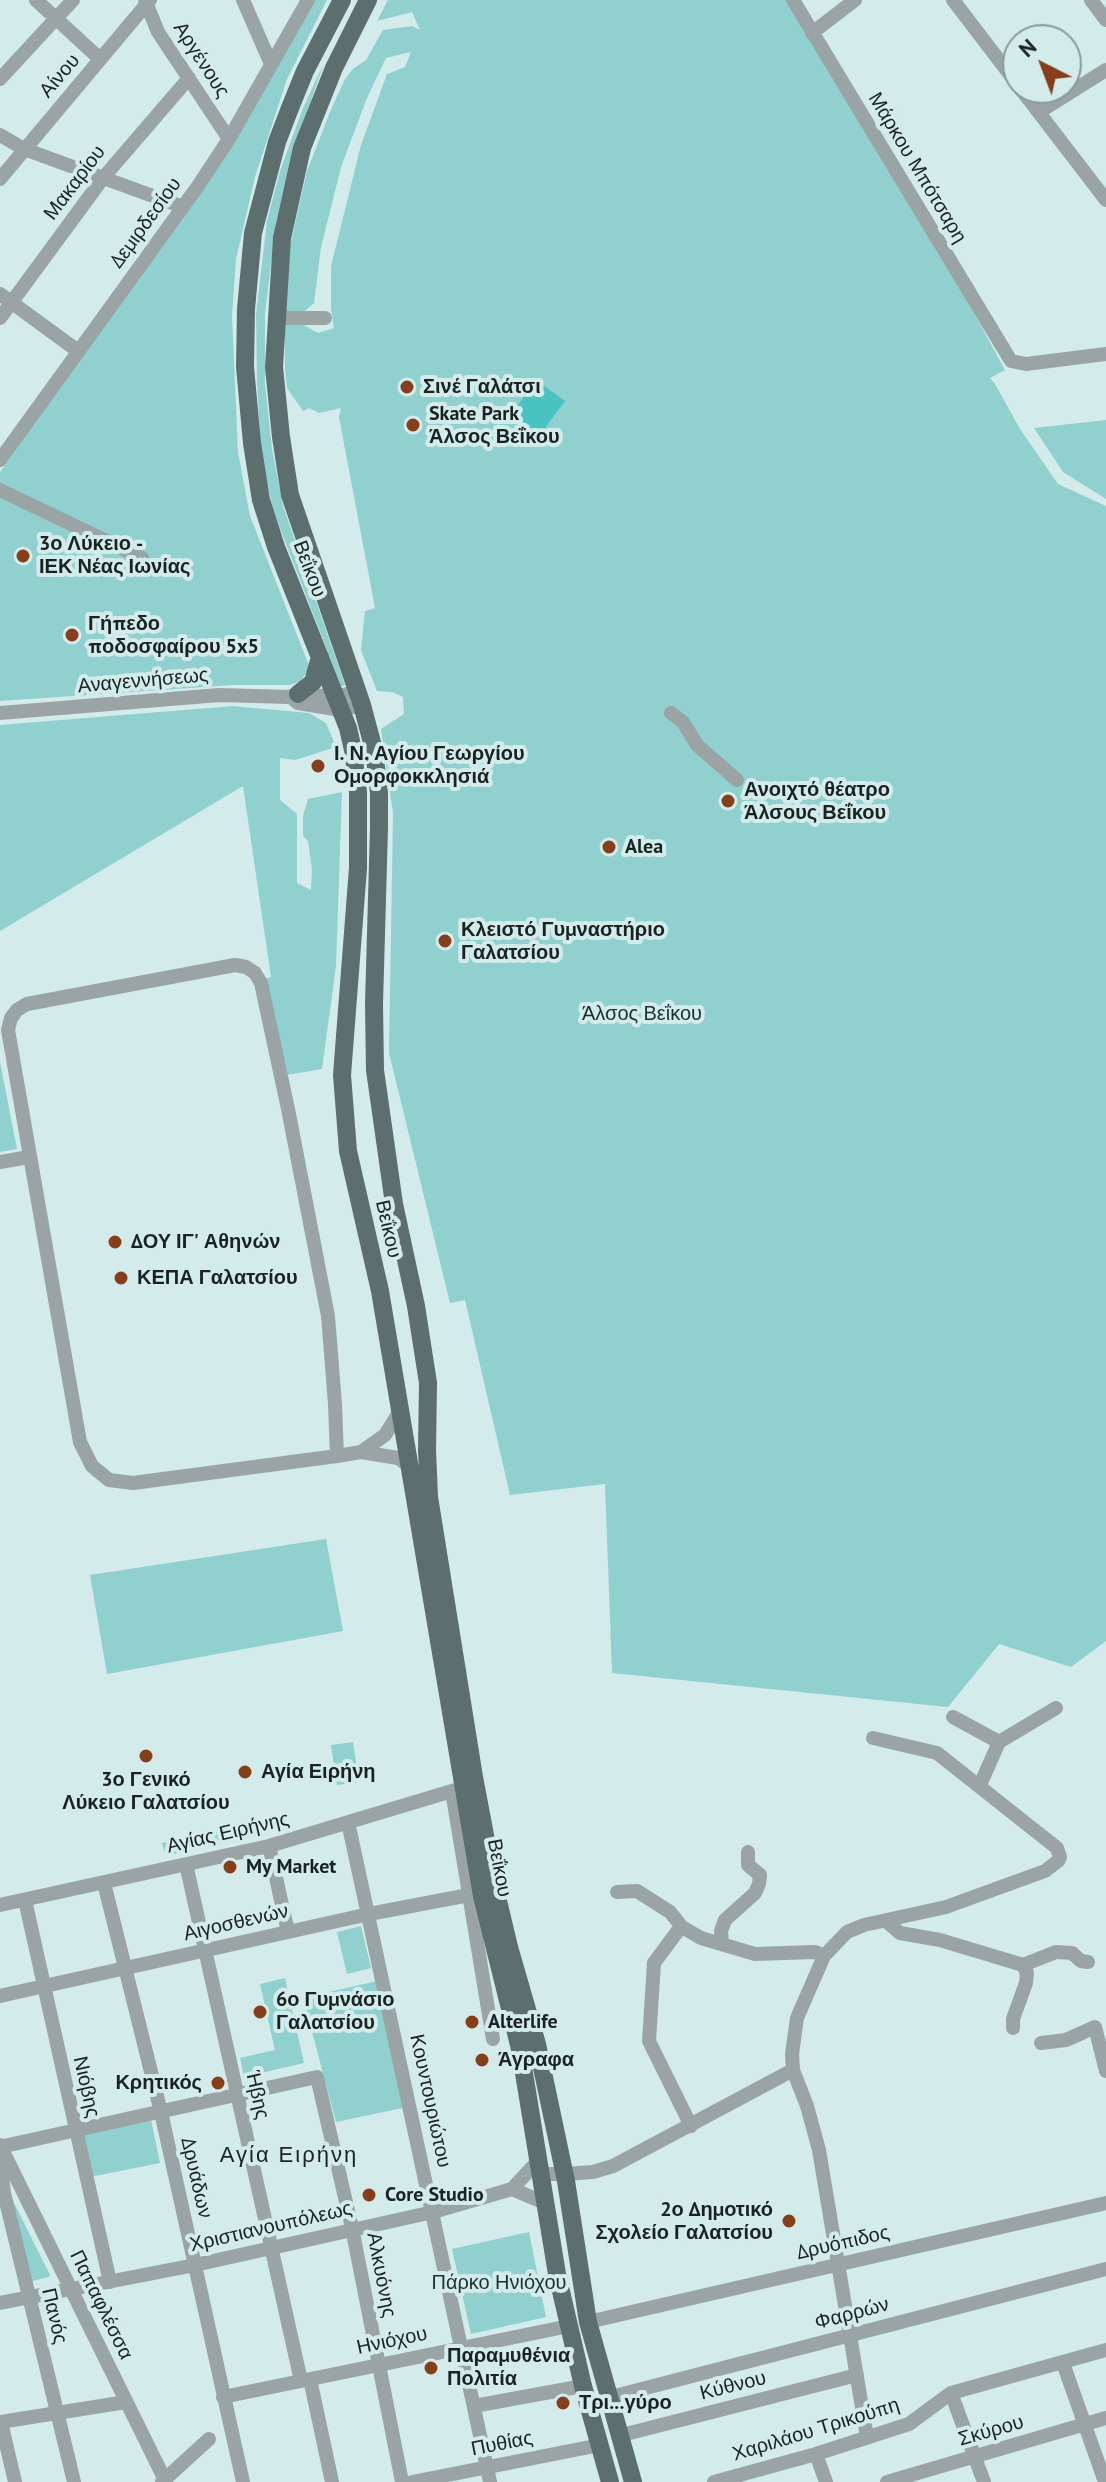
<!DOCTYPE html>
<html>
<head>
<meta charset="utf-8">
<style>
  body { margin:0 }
  #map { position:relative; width:1106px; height:2482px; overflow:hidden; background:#d3ebea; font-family:"PT Sans",sans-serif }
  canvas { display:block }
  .north { position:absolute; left:1002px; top:24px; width:80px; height:80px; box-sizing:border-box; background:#d3ebea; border:2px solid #899b9a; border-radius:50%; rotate:318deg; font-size:22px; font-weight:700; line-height:32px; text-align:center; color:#1a2322 }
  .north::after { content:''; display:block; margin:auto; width:28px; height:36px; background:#853f1b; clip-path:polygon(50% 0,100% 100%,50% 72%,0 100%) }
</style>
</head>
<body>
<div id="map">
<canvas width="1106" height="2482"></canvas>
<div class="north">N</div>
</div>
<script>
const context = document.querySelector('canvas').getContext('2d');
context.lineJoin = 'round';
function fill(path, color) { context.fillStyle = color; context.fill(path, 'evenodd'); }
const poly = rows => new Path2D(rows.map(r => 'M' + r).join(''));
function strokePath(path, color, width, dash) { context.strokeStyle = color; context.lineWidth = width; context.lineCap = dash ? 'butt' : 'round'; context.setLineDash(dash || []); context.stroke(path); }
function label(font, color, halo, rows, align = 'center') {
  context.font = font + ' "PT Sans",sans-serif'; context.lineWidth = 8; context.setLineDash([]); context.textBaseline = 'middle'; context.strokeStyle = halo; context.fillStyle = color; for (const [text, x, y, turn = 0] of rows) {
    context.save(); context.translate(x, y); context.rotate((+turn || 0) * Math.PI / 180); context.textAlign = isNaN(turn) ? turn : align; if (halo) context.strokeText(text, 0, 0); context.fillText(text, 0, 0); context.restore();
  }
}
const green = poly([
  [314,0,327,0,287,79,255,177,236,259,232,316,238,452,250,516,310,668,299,682,289,685,233,685,0,701,0,472,196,197],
  [388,0,786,0,967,300,1005,370,990,378,995,384,1020,429,1058,484,1106,506,1106,1641,1071,1667,999,1644,948,1707,612,1673,605,1484,510,1495,465,1300,450,1303,389,1053,393,813,381,729,404,714,403,697,392,692,377,691,361,650,365,611,375,608,339,417,341,408,319,413,309,408,303,411,287,388,285,369,285,322,302,324,318,333,334,328,331,309,331,266,361,145,387,74,405,67,411,52,386,58,367,98,341,167,321,247,314,303,305,311,291,315,284,312,287,259,307,171,330,112,345,79,353,69,366,60,383,30,412,26,420,30,412,12,377,21],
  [324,63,293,152,276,222,265,314,265,384,272,449,283,506,345,685,341,686,273,510,261,451,257,383,256,314,267,221,280,171,303,108],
  [1106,420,1106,499,1063,472,1034,428],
  [233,706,309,713,326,723,336,747,295,760,280,758,280,800,297,814,297,883,311,890,312,870,308,841,303,836,303,816,308,799,342,792,336,966,322,1069,287,1075,265,979,271,977,243,786,0,931,0,725],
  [0,1062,17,1149,0,1152],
  [326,1539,343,1631,107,1674,90,1575],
  [353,1742,359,1782,337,1785,331,1745],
  [234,1827,240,1835,236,1841,170,1855,164,1851,162,1843],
  [361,1926,371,1968,347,1974,337,1932],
  [285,1978,304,2063,244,2077,240,2058,275,2050,260,1984],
  [377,1981,407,2107,336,2122,303,1998],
  [151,2120,160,2163,90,2177,81,2134],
  [11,2197,50,2275,49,2277,32,2281],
  [529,2232,546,2317,471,2334,452,2249]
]);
const water = poly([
  [536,380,565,401,537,439,508,419]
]);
const minor = poly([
  [36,0,100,59],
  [145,0,158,32,229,139],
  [243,0,271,64],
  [793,0,1011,361,1026,364,1106,354],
  [953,0,1018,85],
  [1091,0,1106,20],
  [812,33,855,0],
  [0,79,73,0],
  [1020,88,1106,200],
  [1039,112,1106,70],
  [0,135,24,149,183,207],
  [0,179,150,0],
  [0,294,78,351],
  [0,318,103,178,189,78],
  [275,318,325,318],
  [0,460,198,186,229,139,308,0],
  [0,490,142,558],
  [293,699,298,703,341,710,362,705],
  [0,713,219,695,289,697,298,694,336,697,358,691],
  [671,713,683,722,697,745,737,780],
  [0,1162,29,1157],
  [361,1452,385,1435,400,1411],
  [337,1456,335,1404,328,1316,288,1109,261,983,255,973,246,967,235,965,27,1004,17,1010,11,1018,8,1030,80,1442,92,1466,109,1480,133,1483,337,1456,361,1452,398,1458,408,1465],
  [953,1717,999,1742,980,1785],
  [999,1742,1056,1708],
  [452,1791,493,2039],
  [348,1822,490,2482],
  [269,1846,288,1932],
  [186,1864,301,2381],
  [104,1883,161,2112,243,2482],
  [617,1892,637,1891,670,1912,682,1927],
  [25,1900,110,2282],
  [0,1905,269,1846,462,1788],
  [886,1921,900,1933,940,1940,1023,1965,1056,1952,1072,1953,1081,1961,1088,1962],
  [722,1943,721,1931,725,1920,755,1893,759,1884,760,1875,748,1865,748,1852],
  [0,1996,369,1914,469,1895,482,1896],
  [1013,2028,1013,2019,1026,1983,1027,1973,1023,1965],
  [1041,2043,1066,2040,1095,2027,1106,2071],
  [793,2070,807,2106,819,2150,867,2437],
  [691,2126,649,2041,654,1963,677,1932,682,1927,701,1938,755,1954,815,1952,824,1956],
  [0,2145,166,2482],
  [0,2147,317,2077,352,2228,402,2482],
  [6,2158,2,2176,4,2193,74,2482],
  [539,2169,546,2174,565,2174,593,2172,613,2166,793,2070,792,2054,797,2018,824,1956,847,1932,864,1925,946,1907,1045,1871,1058,1861,1060,1857,1057,1848,937,1753,873,1738],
  [512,2189,545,2203],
  [0,2303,195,2265,433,2212,512,2189,537,2162],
  [588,2322,1106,2203],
  [1063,2363,1105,2482],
  [310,2379,332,2482],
  [951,2393,984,2482],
  [223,2397,569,2326],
  [607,2398,1106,2269],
  [474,2406,583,2386],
  [0,2422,126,2402],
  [1,2422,15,2482],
  [618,2436,857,2375],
  [816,2454,826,2482],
  [162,2482,209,2439],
  [412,2482,600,2445],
  [714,2482,816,2454,909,2424,951,2393,1106,2350],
  [887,2482,1106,2418]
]);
const major = poly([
  [342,0,305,71,290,108,277,142,253,233,246,309,245,367,252,443,261,500,276,547,348,728,353,750,358,792,358,868,342,1075,348,1151,380,1291,482,1896,520,2049,557,2274,583,2386,610,2482],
  [368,0,334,68,302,148,282,238,274,367,281,437,290,495,362,705,374,750,379,793,379,828,374,1004,375,1070,394,1204,416,1306,428,1383,427,1450,429,1497,474,1777,495,1888,509,1947,537,2044,566,2181,588,2322,633,2482],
  [298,694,313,682,320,657]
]);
const markers = [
  [407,387,8,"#853f1b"],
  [413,425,8,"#853f1b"],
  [23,556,8,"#853f1b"],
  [72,635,8,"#853f1b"],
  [318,766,8,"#853f1b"],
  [728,801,8,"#853f1b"],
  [609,847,8,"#853f1b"],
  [445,941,8,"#853f1b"],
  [115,1242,8,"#853f1b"],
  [121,1278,8,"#853f1b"],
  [146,1756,8,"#853f1b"],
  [245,1772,8,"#853f1b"],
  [230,1867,8,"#853f1b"],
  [260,2012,8,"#853f1b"],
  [472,2022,8,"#853f1b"],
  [482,2060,8,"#853f1b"],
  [218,2083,8,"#853f1b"],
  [369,2195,8,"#853f1b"],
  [789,2221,8,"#853f1b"],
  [431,2368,8,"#853f1b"],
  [563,2403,8,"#853f1b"]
];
const streetNames = [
  ["Αργένους",201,60,57],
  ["Αίνου",60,76,-50],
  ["Μάρκου Μπότσαρη",917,168,59],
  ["Μακαρίου",75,183,-53],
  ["Δεμιρδεσίου",146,223,-54],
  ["Βεΐκου",309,569,69],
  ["Αναγεννήσεως",143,681,-5],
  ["Βεΐκου",388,1229,77],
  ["Αγίας Ειρήνης",228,1833,-13],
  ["Βεΐκου",499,1868,79],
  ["Αιγοσθενών",236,1923,-13],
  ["Νιόβης",86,2087,77],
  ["Ήβης",257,2095,77],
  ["Κουντουριώτου",430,2101,78],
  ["Δρυάδων",196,2178,77],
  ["Χριστιανουπόλεως",271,2227,-13],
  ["Δρυόπιδος",843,2243,-13],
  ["Αλκυόνης",381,2275,79],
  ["Παπαφλέσσα",101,2305,64],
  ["Φαρρών",852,2314,-15],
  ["Πανός",54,2316,77],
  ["Ηνιόχου",392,2341,-12],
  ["Κύθνου",733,2386,-14],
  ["Χαριλάου Τρικούπη",816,2430,-17],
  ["Σκύρου",991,2431,-16],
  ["Πυθίας",502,2444,-11]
];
const poiNames = [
  ["Σινέ Γαλάτσι",423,387],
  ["Skate Park",429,414],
  ["Άλσος Βεΐκου",429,437],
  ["3ο Λύκειο -",39,544],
  ["ΙΕΚ Νέας Ιωνίας",39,567],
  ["Γήπεδο",88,624],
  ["ποδοσφαίρου 5x5",88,647],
  ["Ι. Ν. Αγίου Γεωργίου",334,754],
  ["Ομορφοκκλησιά",334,777],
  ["Ανοιχτό θέατρο",744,790],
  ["Άλσους Βεΐκου",744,813],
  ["Alea",625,847],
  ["Κλειστό Γυμναστήριο",461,930],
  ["Γαλατσίου",461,953],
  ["ΔΟΥ ΙΓ' Αθηνών",131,1242],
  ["ΚΕΠΑ Γαλατσίου",137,1278],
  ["Αγία Ειρήνη",261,1772],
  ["3ο Γενικό",146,1780,"center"],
  ["Λύκειο Γαλατσίου",146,1803,"center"],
  ["My Market",246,1867],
  ["6ο Γυμνάσιο",276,2000],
  ["Γαλατσίου",276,2023],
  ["Alterlife",488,2022],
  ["Άγραφα",498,2060],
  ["Κρητικός",202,2083,"right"],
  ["Core Studio",385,2195],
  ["2ο Δημοτικό",773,2210,"right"],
  ["Σχολείο Γαλατσίου",773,2233,"right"],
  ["Παραμυθένια",447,2356],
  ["Πολιτία",447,2379],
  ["Τρι...γύρο",579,2403]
];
const parkNames = [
  ["Άλσος Βεΐκου",642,1014],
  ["Πάρκο Ηνιόχου",499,2283]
];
const neighbourhoodNames = [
  ["Αγία Ειρήνη",289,2156]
];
fill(green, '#90d0cf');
fill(water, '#48c3c2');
strokePath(minor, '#9aa4a4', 14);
strokePath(major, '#5d6e6e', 18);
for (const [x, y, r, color] of markers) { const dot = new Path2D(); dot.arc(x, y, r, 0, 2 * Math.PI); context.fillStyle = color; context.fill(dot); strokePath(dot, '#d3ebea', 3); }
label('20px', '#1a2322', '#d3ebea', streetNames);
label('bold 20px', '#1a2322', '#d3ebea', poiNames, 'left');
label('20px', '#1b3030', '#d3ebea', parkNames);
context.letterSpacing = '2px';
label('22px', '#1a2322', '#d3ebea', neighbourhoodNames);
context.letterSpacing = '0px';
</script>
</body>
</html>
